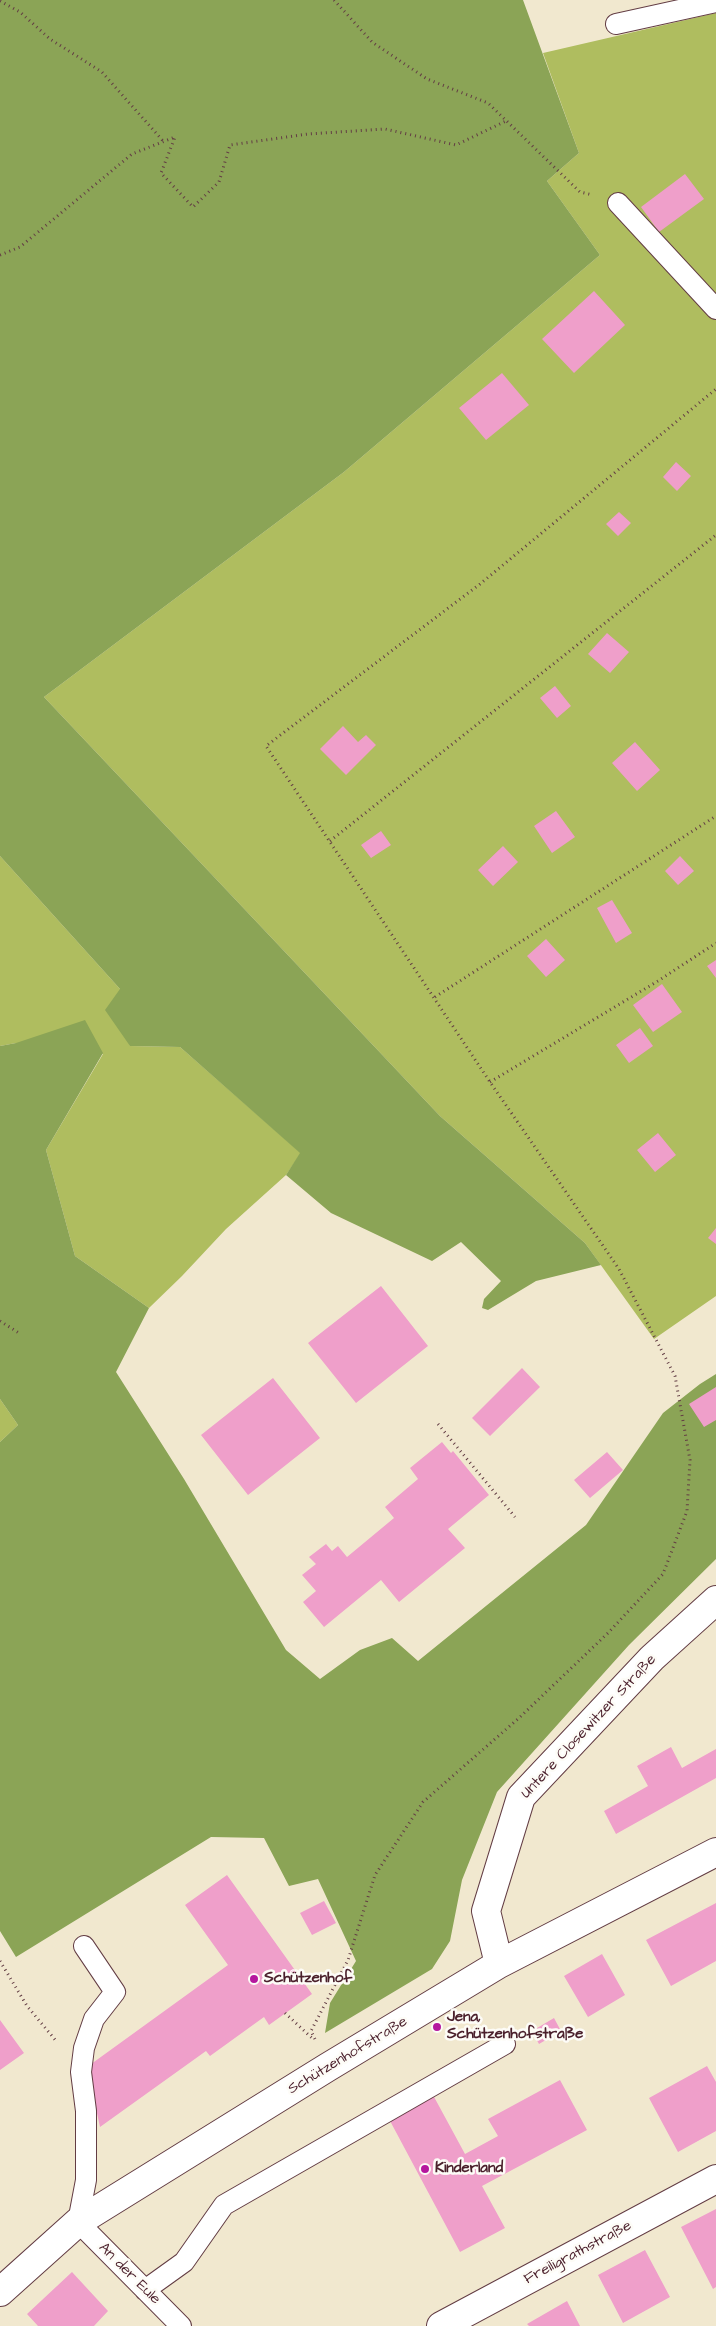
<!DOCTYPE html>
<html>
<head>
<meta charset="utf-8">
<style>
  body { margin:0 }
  canvas { display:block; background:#f1e8cf }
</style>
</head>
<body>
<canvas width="716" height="2326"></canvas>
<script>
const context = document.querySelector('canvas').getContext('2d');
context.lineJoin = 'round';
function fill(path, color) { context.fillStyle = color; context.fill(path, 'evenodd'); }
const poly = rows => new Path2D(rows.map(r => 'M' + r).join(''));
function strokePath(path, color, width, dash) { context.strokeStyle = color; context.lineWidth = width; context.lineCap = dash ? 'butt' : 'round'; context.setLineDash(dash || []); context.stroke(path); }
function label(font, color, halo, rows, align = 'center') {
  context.font = font + ' "Architects Daughter",sans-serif'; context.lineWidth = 5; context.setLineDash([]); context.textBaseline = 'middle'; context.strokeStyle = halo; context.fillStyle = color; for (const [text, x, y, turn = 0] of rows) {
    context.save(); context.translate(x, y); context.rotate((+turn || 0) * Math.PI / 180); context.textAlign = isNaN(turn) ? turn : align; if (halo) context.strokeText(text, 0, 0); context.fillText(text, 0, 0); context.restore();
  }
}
const green = poly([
  [716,13,716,1296,654,1339,585,1243,440,1116,44,697,344,472,600,255,547,181,579,153,543,53],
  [0,856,120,989,130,1046,180,1047,301,1153,286,1175,226,1229,182,1276,149,1308,75,1256,46,1150,103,1054,16,1043,0,1046],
  [0,1399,18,1425,0,1442]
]);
const forest = poly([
  [0,0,523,0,579,153,547,181,600,255,344,472,44,697,440,1116,585,1243,601,1265,536,1281,488,1310,482,1308,484,1299,501,1281,461,1242,432,1261,331,1213,286,1175,300,1153,180,1047,130,1046,105,1010,120,989,0,856],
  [85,1020,103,1053,46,1150,75,1256,149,1308,116,1372,184,1479,286,1650,320,1679,360,1650,392,1638,418,1661,586,1525,663,1413,700,1384,716,1374,716,1559,629,1645,497,1792,462,1880,450,1941,432,1969,325,2033,330,2003,356,1961,318,1879,289,1886,264,1838,211,1837,16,1957,0,1931,0,1442,18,1425,0,1399,0,1046,16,1043]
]);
const building = poly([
  [685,174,704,199,659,232,641,207],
  [594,291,625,325,574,373,542,339],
  [502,373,529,405,486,440,459,408],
  [676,462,691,476,677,491,663,477],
  [619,512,631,523,618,536,606,524],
  [607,633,629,652,610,673,588,654],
  [555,686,571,706,557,718,540,698],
  [343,726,358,742,366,735,376,745,346,775,320,749],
  [635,742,660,770,637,791,612,763],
  [556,811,575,837,552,853,534,826],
  [381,831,391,845,371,858,361,845],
  [503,846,518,862,493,886,478,870],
  [680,856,694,871,678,885,665,871],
  [612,900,632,933,616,943,597,908],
  [546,939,565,960,546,977,527,956],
  [716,960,716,978,707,966],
  [662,984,682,1012,653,1032,633,1005],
  [640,1028,653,1046,629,1063,616,1045],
  [658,1133,676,1155,655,1172,637,1150],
  [716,1228,716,1244,708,1238],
  [381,1286,428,1346,356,1403,308,1343],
  [522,1368,540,1387,490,1436,472,1418],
  [273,1378,320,1438,248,1495,201,1435],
  [716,1387,716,1420,704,1427,689,1404],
  [442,1442,451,1453,453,1451,489,1495,448,1529,465,1548,399,1602,381,1580,324,1627,303,1602,316,1591,302,1575,316,1564,309,1557,326,1544,332,1551,338,1546,347,1557,394,1518,385,1507,418,1479,410,1468],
  [607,1452,623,1470,590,1498,574,1480],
  [671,1747,682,1768,716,1749,716,1778,616,1834,604,1811,648,1786,637,1766],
  [227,1875,312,1994,269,2025,264,2017,210,2056,206,2051,100,2127,87,2067,228,1965,185,1905],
  [324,1901,336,1923,312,1935,300,1913],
  [716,1903,716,1961,671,1986,646,1940],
  [602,1954,625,1995,588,2017,564,1976],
  [554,2018,561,2031,539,2044,532,2031],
  [0,2020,24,2053,0,2070],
  [707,2066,716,2082,716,2131,678,2152,649,2098],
  [560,2080,587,2130,482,2186,505,2228,460,2252,389,2119,433,2095,465,2154,498,2136,488,2119],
  [716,2209,716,2287,713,2289,681,2227],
  [645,2250,670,2297,623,2323,598,2275],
  [72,2272,108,2311,94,2326,38,2326,27,2314],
  [567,2301,580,2326,529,2326,527,2324]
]);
const path = poly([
  [334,0,372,42,427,79,488,103,580,192,593,195],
  [0,1,20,12,50,39,102,72,163,141],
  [0,255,20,247,132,154,175,137,161,173,193,207,219,182,230,145,308,134,385,129,456,145,506,121],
  [330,841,716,535],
  [435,997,716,816],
  [490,1082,658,981,716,943],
  [0,1321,19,1333],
  [438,1424,515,1517],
  [0,1961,27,2006,57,2042],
  [285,2013,313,2039],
  [315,2039,311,2031,348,1960,375,1875,423,1802,519,1718,608,1633,663,1574,687,1511,690,1460,675,1376,619,1269,490,1082,266,746,480,584,716,389]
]);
const lane = poly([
  [616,24,716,2],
  [618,203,716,309],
  [84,1946,115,1992,94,2019,84,2048,81,2072,86,2111,86,2180,78,2222,181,2326],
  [145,2290,184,2262,224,2205,505,2044]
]);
const street = poly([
  [499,1964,486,1911,521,1797,652,1658,716,1600],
  [0,2292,78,2222,328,2067,499,1964,716,1852],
  [441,2326,716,2179]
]);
const markers = [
  [254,1979,5,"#b5179e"],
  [437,2027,5,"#b5179e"],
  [425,2169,5,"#b5179e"]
];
const streetNames = [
  ["Untere Closewitzer Straße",589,1727,-47],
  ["Schützenhofstraße",348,2056,-31],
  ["Freiligrathstraße",578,2253,-28],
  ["An der Eule",129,2274,45]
];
const poiNames = [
  ["Schützenhof",264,1979],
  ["Jena,",447,2018],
  ["Schützenhofstraße",447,2035],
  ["Kinderland",435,2169]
];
fill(green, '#afbd5f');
fill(forest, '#8ba456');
fill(building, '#ef9fca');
strokePath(lane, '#633d44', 22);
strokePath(street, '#633d44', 30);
strokePath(path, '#633d44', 3, [1, 4]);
strokePath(lane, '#fff', 20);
strokePath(street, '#fff', 28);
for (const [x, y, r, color] of markers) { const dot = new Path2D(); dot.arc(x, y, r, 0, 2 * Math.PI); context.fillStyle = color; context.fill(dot); strokePath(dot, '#fdfcf7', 2); }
label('15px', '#4a1f2b', '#fdfcf7', streetNames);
label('bold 15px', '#4a1f2b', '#fdfcf7', poiNames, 'left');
</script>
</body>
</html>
